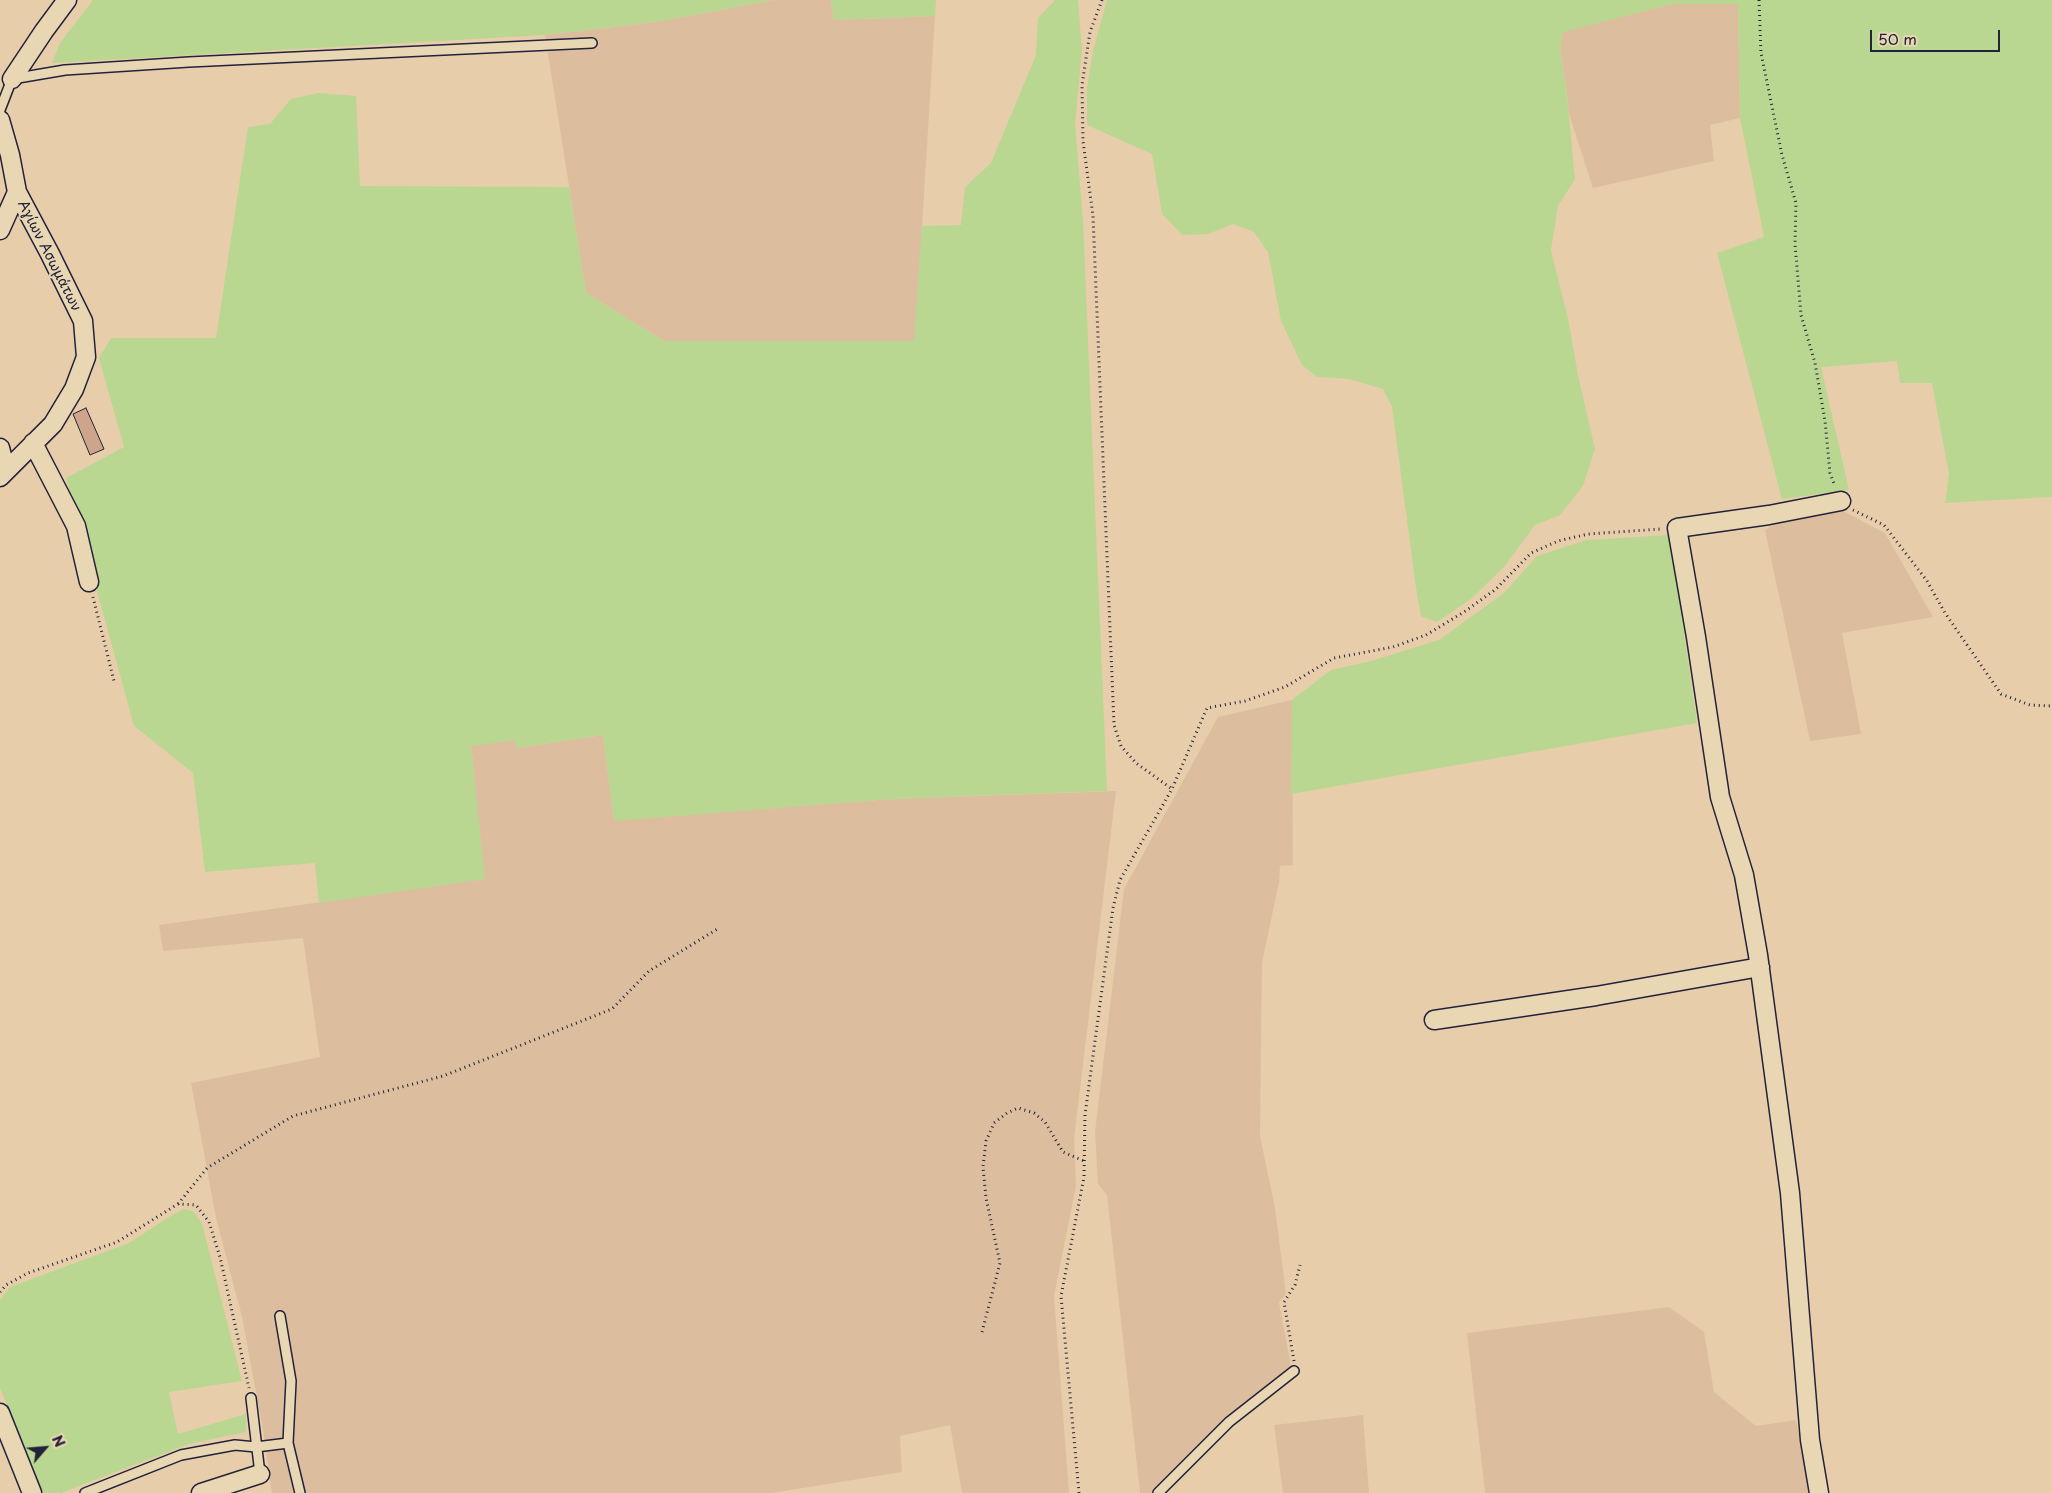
<!DOCTYPE html>
<html>
<head>
<meta charset="utf-8">
<style>
  body { margin:0 }
  #map { position:relative; width:2052px; height:1493px; overflow:hidden; background:#e8cdab; font-family:"Playpen Sans",sans-serif }
  canvas { display:block }
  .north { position:absolute; left:20px; top:1423px; width:50px; height:50px; -webkit-text-stroke:4px #e9d7b4; paint-order:stroke; rotate:63deg; font-size:14px; font-weight:700; line-height:20px; text-align:center; color:#22223b }
  .north::after { content:''; display:block; margin:auto; width:18px; height:22px; background:#22223b; clip-path:polygon(50% 0,100% 100%,50% 72%,0 100%) }
  .scale { position:absolute; left:1870px; top:30px; width:130px; height:22px; box-sizing:border-box; border:2px solid #22223b; border-top:0; padding-left:6px; font-size:15px; line-height:18px; white-space:nowrap; color:#22223b; -webkit-text-stroke:4px #e9d7b4; paint-order:stroke }
</style>
</head>
<body>
<div id="map">
<canvas width="2052" height="1493"></canvas>
<div class="north">N</div>
<div class="scale">50 m</div>
</div>
<script>
const context = document.querySelector('canvas').getContext('2d');
context.lineJoin = 'round';
function fill(path, color) { context.fillStyle = color; context.fill(path, 'evenodd'); }
const poly = rows => new Path2D(rows.map(r => 'M' + r).join(''));
function strokePath(path, color, width, dash) { context.strokeStyle = color; context.lineWidth = width; context.lineCap = dash ? 'butt' : 'round'; context.setLineDash(dash || []); context.stroke(path); }
function label(font, color, halo, rows, align = 'center') {
  context.font = font + ' "Playpen Sans",sans-serif'; context.lineWidth = 4; context.setLineDash([]); context.textBaseline = 'middle'; context.strokeStyle = halo; context.fillStyle = color; for (const [text, x, y, turn = 0] of rows) {
    context.save(); context.translate(x, y); context.rotate((+turn || 0) * Math.PI / 180); context.textAlign = isNaN(turn) ? turn : align; if (halo) context.strokeText(text, 0, 0); context.fillText(text, 0, 0); context.restore();
  }
}
const built = poly([
  [774,0,831,0,834,20,935,16,915,341,664,341,586,293,545,35,656,22],
  [1673,4,1738,4,1740,118,1710,125,1714,161,1593,188,1569,114,1566,85,1560,51,1563,31],
  [1843,511,1885,533,1933,617,1842,633,1861,734,1810,741,1765,530,1778,522],
  [1292,700,1293,865,1280,866,1279,882,1262,963,1260,1136,1275,1208,1286,1294,1279,1302,1291,1366,1238,1408,1153,1493,1140,1493,1107,1195,1098,1184,1095,1132,1124,889,1218,717],
  [603,735,614,820,891,799,1116,791,1074,1139,1076,1186,1054,1296,1069,1493,962,1493,950,1425,900,1436,902,1472,772,1493,272,1493,263,1430,242,1317,216,1218,191,1083,320,1057,303,938,163,951,159,925,484,879,471,745,515,740,517,748],
  [1669,1307,1704,1332,1714,1392,1756,1426,1796,1420,1810,1493,1485,1493,1467,1333],
  [1363,1415,1369,1493,1283,1493,1274,1425]
]);
const green = poly([
  [93,0,774,0,656,22,545,35,52,63,60,43],
  [831,0,936,0,935,16,834,20],
  [1055,0,1078,0,1082,50,1075,125,1083,221,1107,791,891,799,614,821,603,735,516,748,515,740,471,746,485,879,319,903,315,863,205,872,193,773,134,726,66,478,124,447,99,358,111,338,216,338,248,127,270,124,291,99,318,93,356,96,360,186,569,187,586,293,664,341,914,341,922,226,961,225,965,187,991,163,1036,55,1038,18],
  [1107,0,2052,0,2052,497,1945,503,1949,474,1932,383,1900,383,1897,361,1821,367,1849,490,1782,499,1717,253,1764,237,1740,118,1738,4,1673,4,1563,32,1560,51,1566,86,1575,179,1558,206,1551,250,1568,318,1578,375,1595,449,1583,486,1560,515,1535,525,1504,567,1471,599,1437,622,1421,616,1416,588,1392,407,1383,389,1349,379,1317,377,1302,365,1281,321,1268,252,1254,232,1233,224,1208,234,1182,235,1162,214,1152,154,1087,125,1087,88,1093,51],
  [1670,535,1697,723,1291,794,1292,700,1331,670,1371,661,1439,640,1504,593,1537,556,1587,540],
  [184,1209,193,1211,202,1223,242,1381,169,1392,178,1434,246,1414,246,1432,189,1444,61,1493,43,1493,0,1388,0,1300,10,1287,129,1243,172,1215]
]);
const building = poly([
  [86,408,104,449,90,455,73,414,86,408]
]);
const path = poly([
  [1102,0,1090,32,1082,85,1083,141,1093,216,1114,725,1121,746,1136,763,1172,789],
  [1759,0,1761,53,1782,155,1796,203,1795,244,1801,315,1815,363,1825,421,1830,473,1835,486],
  [1853,510,1884,525,1904,551,1927,581,1945,613,2001,694,2030,705,2052,706],
  [93,597,114,681],
  [178,1204,207,1168,293,1116,443,1076,612,1009,649,971,719,928],
  [0,1292,6,1285,28,1273,117,1242,178,1204,196,1205,209,1222,220,1257,249,1388],
  [982,1332,1000,1263,986,1198,983,1167,986,1141,994,1123,1007,1113,1018,1108,1034,1113,1045,1122,1063,1152,1084,1161],
  [1294,1361,1284,1302,1295,1285,1300,1265],
  [1079,1493,1061,1296,1084,1177,1085,1115,1113,908,1120,880,1172,789,1207,708,1245,701,1285,687,1334,658,1393,647,1426,635,1464,612,1496,589,1531,553,1558,541,1588,534,1661,529]
]);
const lane = poly([
  [0,110,12,79,65,70,189,62,592,43],
  [251,1398,260,1474],
  [288,1443,300,1493],
  [85,1493,181,1455,235,1445,256,1447,288,1443,291,1381,280,1316],
  [1158,1493,1229,1422,1294,1371]
]);
const street = poly([
  [12,79,44,31,67,0],
  [0,120,10,155,17,192,50,254,83,321,86,357,74,389,53,424,0,477],
  [0,230,17,192],
  [33,443,76,526,89,582],
  [0,448,6,471],
  [1434,1020,1596,996,1760,967],
  [0,1413,32,1493],
  [201,1493,260,1474],
  [1819,1493,1810,1440,1790,1193,1758,955,1744,875,1720,797,1696,637,1677,528,1769,515,1841,501]
]);
const streetNames = [
  ["Αγίων Ασωμάτων",49,256,63]
];
fill(built, '#dcbe9f');
fill(green, '#b9d790');
fill(building, '#cda58a');
strokePath(building, '#22223b', 1);
strokePath(lane, '#22223b', 12);
strokePath(street, '#22223b', 21);
strokePath(path, '#22223b', 3, [1, 4]);
strokePath(lane, '#e9d7b4', 9);
strokePath(street, '#e9d7b4', 18);
label('14px', '#22223b', '#e9d7b4', streetNames);
</script>
</body>
</html>
